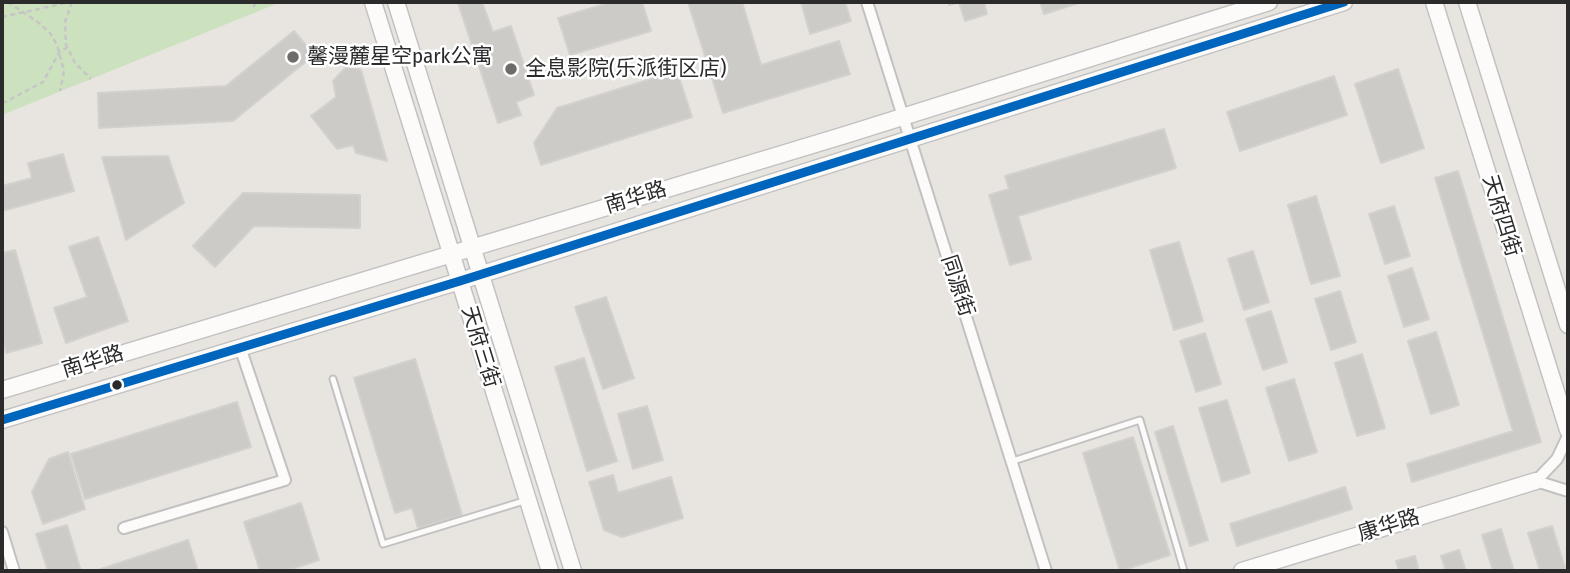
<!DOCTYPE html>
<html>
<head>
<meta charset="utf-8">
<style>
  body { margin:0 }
  #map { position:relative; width:1570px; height:573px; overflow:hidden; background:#e8e5e1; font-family:"Fira Sans Condensed",sans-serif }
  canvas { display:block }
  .frame { position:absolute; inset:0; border:4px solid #2b2b2b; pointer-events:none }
</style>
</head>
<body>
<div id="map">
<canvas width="1570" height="573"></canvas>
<div class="frame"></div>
</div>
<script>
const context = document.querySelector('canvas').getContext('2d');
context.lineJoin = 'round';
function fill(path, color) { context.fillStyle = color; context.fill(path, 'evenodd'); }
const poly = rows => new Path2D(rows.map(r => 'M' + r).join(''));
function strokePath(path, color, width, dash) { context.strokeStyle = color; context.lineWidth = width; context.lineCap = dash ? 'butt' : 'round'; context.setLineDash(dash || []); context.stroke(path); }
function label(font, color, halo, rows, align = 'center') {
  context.font = font + ' "Fira Sans Condensed","Noto Sans SC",sans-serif'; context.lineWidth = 5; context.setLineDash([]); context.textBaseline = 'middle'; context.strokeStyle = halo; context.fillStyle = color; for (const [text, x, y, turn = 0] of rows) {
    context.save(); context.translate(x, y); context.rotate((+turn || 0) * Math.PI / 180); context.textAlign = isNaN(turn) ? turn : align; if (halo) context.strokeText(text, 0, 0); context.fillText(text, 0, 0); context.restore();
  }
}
const green = poly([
  [2,2,281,2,2,115]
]);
const building = poly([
  [462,2,482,2,493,32,511,26,534,95,516,102,521,115,498,123,458,3,462,2],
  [612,2,642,2,651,31,570,55,558,18,612,2],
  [688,2,742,2,761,65,839,41,850,74,723,113,688,2],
  [801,2,845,2,851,21,810,34,801,2],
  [948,2,984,2,987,14,965,21,959,2,949,5,948,2],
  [1040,2,1082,2,1044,14,1040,2],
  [294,31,314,55,233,121,99,128,98,93,226,86,294,31],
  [347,66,361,70,387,161,356,153,353,145,337,149,311,116,336,97,333,81,347,66],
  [1398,69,1424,148,1381,163,1355,84,1398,69],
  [677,71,692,117,541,165,534,143,557,108,677,71],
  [1334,76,1347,115,1240,151,1227,112,1334,76],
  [1164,129,1176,168,1018,216,1031,259,1010,265,989,195,1009,189,1005,176,1164,129],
  [63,154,74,191,2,211,2,186,32,178,28,163,63,154],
  [168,156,184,203,126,240,102,157,168,156],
  [1458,171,1541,442,1412,482,1407,464,1513,431,1435,178,1458,171],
  [243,193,360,195,360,228,254,226,215,267,193,246,243,193],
  [1316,196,1340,276,1311,284,1288,205,1316,196],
  [1394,206,1410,256,1385,264,1369,214,1394,206],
  [98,237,128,321,66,343,54,308,87,297,69,247,98,237],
  [1179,242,1203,321,1174,330,1150,250,1179,242],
  [15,250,42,343,6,353,2,336,2,253,15,250],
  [1253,251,1269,302,1244,310,1228,259,1253,251],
  [1412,268,1429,319,1404,327,1388,276,1412,268],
  [1340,291,1356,342,1331,350,1315,299,1340,291],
  [606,297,634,378,603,389,575,307,606,297],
  [1271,311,1287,362,1263,370,1246,319,1271,311],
  [1436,332,1459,405,1431,414,1408,341,1436,332],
  [1205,333,1221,384,1196,392,1180,341,1205,333],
  [1362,354,1385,428,1357,436,1335,363,1362,354],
  [584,358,617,461,587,471,555,367,584,358],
  [415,359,462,515,418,528,412,508,395,513,354,378,415,359],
  [1294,379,1317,452,1289,461,1266,388,1294,379],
  [1227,400,1250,473,1222,482,1199,408,1227,400],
  [237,402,251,447,85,499,71,454,237,402],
  [647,406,663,460,633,469,618,414,647,406],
  [1173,426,1208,540,1190,546,1155,432,1173,426],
  [1133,437,1170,555,1120,571,1083,453,1133,437],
  [68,452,85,509,43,524,32,492,49,459,68,452],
  [613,475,618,493,671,477,683,518,622,537,604,530,589,482,613,475],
  [1345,487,1352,509,1237,546,1230,524,1345,487],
  [301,503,319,560,286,571,260,571,244,522,301,503],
  [67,525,81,571,48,571,36,534,67,525],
  [1552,526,1566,571,1540,571,1528,533,1552,526],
  [1501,529,1514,571,1493,571,1482,535,1501,529],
  [188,540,198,571,95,571,188,540],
  [1459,550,1466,571,1446,571,1441,556,1459,550],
  [1415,556,1419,571,1399,571,1396,561,1415,556]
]);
const path = poly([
  [8,2,39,23,50,33,57,45,64,71,60,91],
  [72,2,65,22,66,45,75,63,91,79],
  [253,7,257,2],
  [2,17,70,2],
  [2,102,5,102,43,82,60,51,67,48]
]);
const lane = poly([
  [333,379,383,544,524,501],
  [1013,461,1140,420,1184,571]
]);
const street = poly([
  [867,2,1046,571],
  [1568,436,1557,459,1536,481,1568,491],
  [124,528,285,480,240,347],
  [2,532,14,571]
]);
const secondary = poly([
  [373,2,550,571],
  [396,2,573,571],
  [1434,2,1568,430],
  [1467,2,1568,325],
  [2,390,845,135,1269,2],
  [2,420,460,281,1344,2],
  [1242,571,1536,481]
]);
const bus1 = poly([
  [2,420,460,281,1344,2]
]);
const markers = [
  [293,57,7,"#6d6c6b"],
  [511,69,7,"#6d6c6b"],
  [117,385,6,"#2b2b2b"]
];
const poiNames = [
  ["馨漫麓星空park公寓",307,57],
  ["全息影院(乐派街区店)",525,69]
];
const streetNames = [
  ["南华路",636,198,-17],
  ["天府四街",1501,216,73],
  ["同源街",957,286,72],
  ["天府三街",480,347,73],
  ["南华路",93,362,-17],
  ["康华路",1389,526,-17]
];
fill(green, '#cce1bd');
fill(building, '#cdcbc8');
strokePath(building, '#d3d1cd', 2);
strokePath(lane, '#c2c1c1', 9);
strokePath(street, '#c2c1c1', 14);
strokePath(secondary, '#c2c1c1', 19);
strokePath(path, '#c6c6c6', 2.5, [5, 3.5]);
strokePath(lane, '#fcfbfa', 5);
strokePath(street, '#fcfbfa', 10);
strokePath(secondary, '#fcfbfa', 16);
strokePath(bus1, '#0065bd', 9);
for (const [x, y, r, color] of markers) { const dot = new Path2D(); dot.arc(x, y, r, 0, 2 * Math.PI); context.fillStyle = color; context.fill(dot); strokePath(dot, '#fff', 2.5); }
label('21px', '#2b2b2b', '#fff', poiNames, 'left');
label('21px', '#2b2b2b', '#fff', streetNames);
</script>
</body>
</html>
